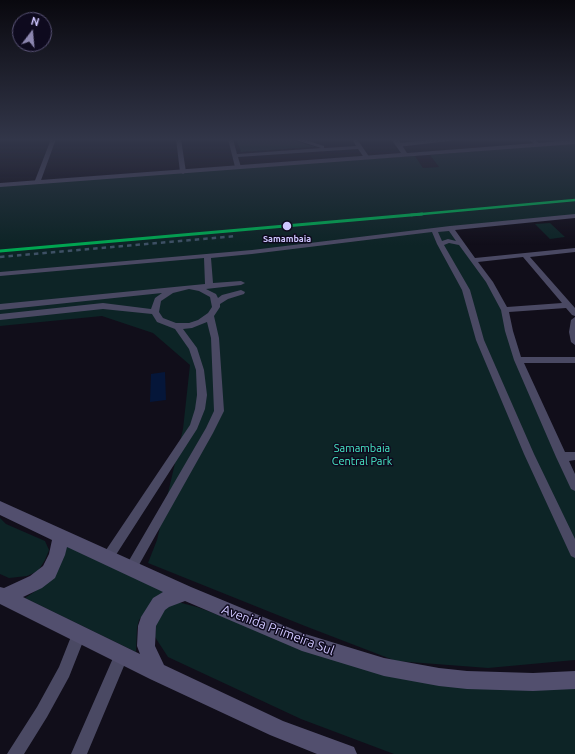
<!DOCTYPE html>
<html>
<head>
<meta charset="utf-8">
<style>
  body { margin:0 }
  #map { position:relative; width:575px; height:754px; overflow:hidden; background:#110e1a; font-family:Ubuntu,sans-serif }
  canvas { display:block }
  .north { position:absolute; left:12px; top:12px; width:40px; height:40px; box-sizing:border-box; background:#0e0a1e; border:1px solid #5b5578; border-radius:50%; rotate:16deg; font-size:11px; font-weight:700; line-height:16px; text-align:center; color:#cfc6ff }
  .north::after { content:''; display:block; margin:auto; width:14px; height:18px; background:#8c86af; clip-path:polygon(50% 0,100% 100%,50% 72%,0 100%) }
</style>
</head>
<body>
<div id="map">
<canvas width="575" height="754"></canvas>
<div class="north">N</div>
</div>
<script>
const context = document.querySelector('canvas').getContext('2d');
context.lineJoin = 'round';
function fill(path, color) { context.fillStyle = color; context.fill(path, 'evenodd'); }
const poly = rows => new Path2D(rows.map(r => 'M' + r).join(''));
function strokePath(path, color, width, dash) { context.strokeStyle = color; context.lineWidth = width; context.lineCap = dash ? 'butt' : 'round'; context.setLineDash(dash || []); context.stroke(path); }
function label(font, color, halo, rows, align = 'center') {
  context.font = font + ' Ubuntu,sans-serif'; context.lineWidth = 3; context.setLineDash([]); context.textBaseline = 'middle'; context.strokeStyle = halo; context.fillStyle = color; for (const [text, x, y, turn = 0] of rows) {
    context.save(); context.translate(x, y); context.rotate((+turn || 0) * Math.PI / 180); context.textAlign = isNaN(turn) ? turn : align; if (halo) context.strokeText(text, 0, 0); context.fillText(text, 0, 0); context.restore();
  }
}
const green = poly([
  [236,139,289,139,315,147,241,152],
  [575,143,575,216,451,228,496,294,509,331,575,480,575,660,488,668,396,661,305,626,148,563,157,540,183,429,190,365,153,333,102,316,0,326,0,185,227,168,415,156,423,168,439,167,430,155],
  [550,223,565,237,550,239,535,224],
  [0,518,6,524,45,541,49,550,45,560,38,571,27,576,9,578,0,574],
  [65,544,171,591,153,601,139,620,137,628,136,652,25,598,40,588],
  [170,600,197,607,302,646,398,676,575,683,575,754,394,754,301,719,168,657,155,637,157,614]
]);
const water = poly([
  [165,372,166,400,150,402,151,374]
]);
const minor = poly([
  [51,139,56,139,40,183,35,184,34,183,51,139],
  [176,139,181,139,186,172,183,174,180,172,176,139],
  [228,139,233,139,237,154,321,148,293,139,302,139,324,146,324,148,356,146,352,139,357,139,370,158,365,159,358,149,238,157,241,167,238,169,235,167,228,139],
  [441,139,465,139,398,147,395,145,398,143,441,139],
  [529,139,535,139,541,145,536,146,529,139],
  [575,214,575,218,455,230,475,258,575,248,575,252,530,257,575,308,575,316,572,315,566,308,509,312,513,331,521,357,575,357,575,363,524,363,565,452,575,452,575,460,569,461,575,474,575,491,571,489,556,457,514,360,505,331,501,310,486,282,459,245,449,243,444,245,470,290,484,340,534,454,575,539,575,558,571,556,524,454,476,340,462,290,437,244,432,232,252,254,211,258,213,283,241,281,245,283,241,285,206,289,216,294,218,298,222,295,241,290,245,292,244,294,228,299,220,304,220,307,214,316,219,338,224,411,213,433,135,572,131,574,127,572,125,568,127,564,206,428,214,411,211,338,207,322,192,328,183,329,197,348,204,370,207,395,205,409,197,429,112,561,108,563,104,561,102,557,104,553,190,425,195,409,197,395,196,370,189,349,175,329,157,322,152,314,103,309,0,320,0,314,103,303,151,309,155,298,162,293,0,310,0,304,205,284,204,258,0,276,0,272,252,250,450,226,575,214],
  [449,231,456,241,448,239,442,241,438,232,449,231],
  [523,257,562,303,507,307,493,282,478,262,523,257],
  [189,289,199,291,210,297,212,307,208,313,198,320,189,323,176,323,163,318,159,312,161,301,173,293,189,289],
  [575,317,575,345,571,342,569,332,571,320,575,317],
  [79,627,84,629,86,634,69,677,47,717,24,754,7,754,37,707,59,667,74,629,79,627],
  [122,647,127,649,129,654,87,754,71,754,117,649,122,647]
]);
const tertiary = poly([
  [391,139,398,139,407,153,575,140,575,144,0,187,0,183,401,153,391,139]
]);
const secondary = poly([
  [0,501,191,587,302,633,384,658,439,668,467,671,533,673,575,671,575,689,533,691,467,689,439,686,384,676,302,651,185,601,169,607,165,610,156,626,155,646,164,665,283,721,354,747,357,754,317,754,270,735,150,679,0,604,0,587,4,588,30,576,43,566,49,554,52,540,0,515,0,501],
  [67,547,163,592,153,598,141,617,138,626,137,646,140,654,23,597,42,588,55,578,65,555,67,547]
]);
const rail = poly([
  [0,257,237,236]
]);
const metro1Far1 = poly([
  [411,215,575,200]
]);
const metro1 = poly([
  [0,251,422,214]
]);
const markers = [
  [287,226,5,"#cfc6ff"]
];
const farStopnames = [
  ["Samambaia",287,239]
];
const parkNames = [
  ["Samambaia",362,448],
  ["Central Park",362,461]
];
const nearStreetnames = [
  ["Avenida Primeira Sul",278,630,21]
];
fill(green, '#0d2426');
fill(water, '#051639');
fill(minor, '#4a4963');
fill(tertiary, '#4a4963');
fill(secondary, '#524f6e');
strokePath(rail, '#3d5064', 2.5, [4.5, 4]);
strokePath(metro1Far1, '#00a651', 2.5);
strokePath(metro1, '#00a651', 3);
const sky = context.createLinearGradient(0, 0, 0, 245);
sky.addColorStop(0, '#09080e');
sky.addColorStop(0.57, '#323649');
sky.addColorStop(1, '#32364900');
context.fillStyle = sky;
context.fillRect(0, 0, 575, 245);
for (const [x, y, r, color] of markers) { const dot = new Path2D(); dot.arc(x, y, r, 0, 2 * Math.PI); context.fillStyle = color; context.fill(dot); strokePath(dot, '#0e0a1e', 1.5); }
label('bold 9px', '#cfc6ff', '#0e0a1e', farStopnames);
label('11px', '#47eac7', '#0e0a1e', parkNames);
label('13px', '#cfc6ff', '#0e0a1e', nearStreetnames);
</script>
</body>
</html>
